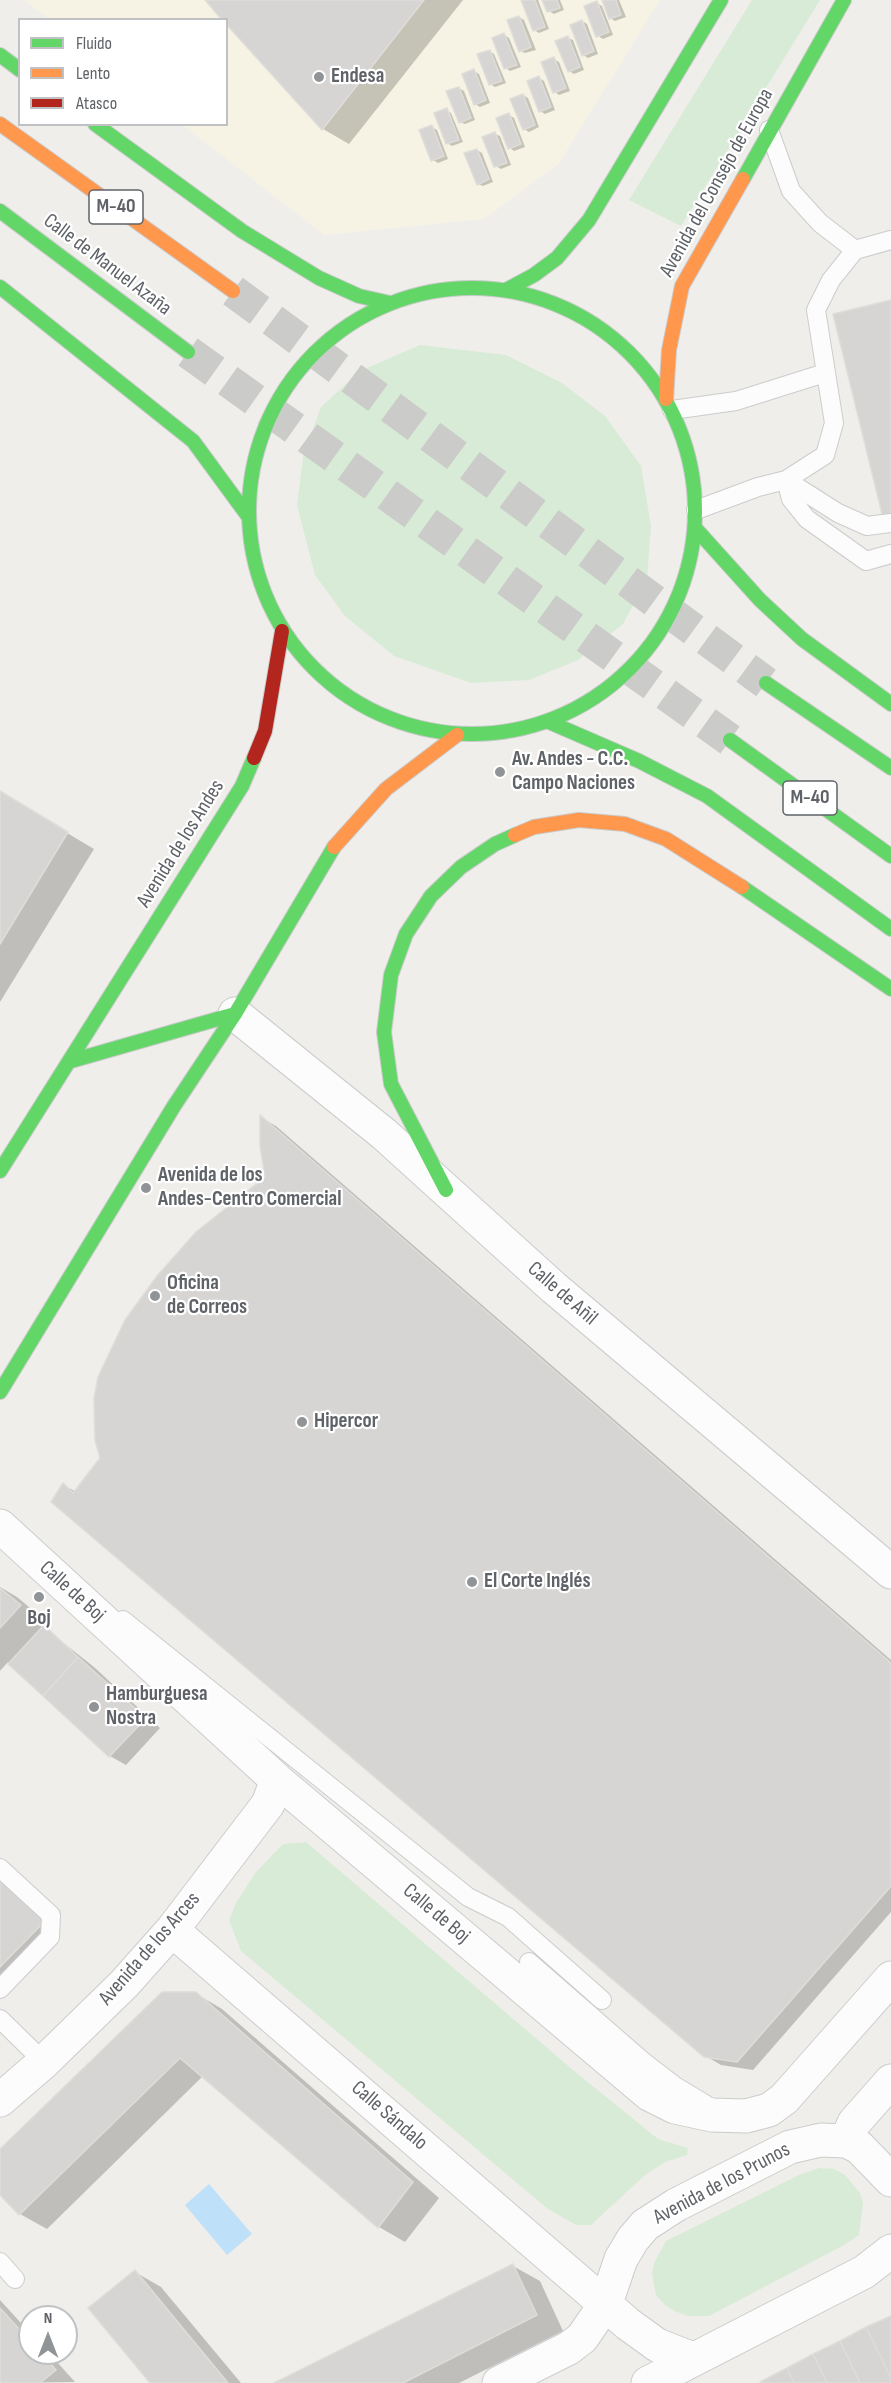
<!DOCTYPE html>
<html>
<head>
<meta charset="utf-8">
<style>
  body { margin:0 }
  #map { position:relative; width:891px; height:2383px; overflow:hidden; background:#efeeea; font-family:"Sofia Sans Condensed",sans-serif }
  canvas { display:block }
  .legend { position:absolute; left:18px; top:18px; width:210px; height:108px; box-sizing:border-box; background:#fff; border:2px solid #bfc1c3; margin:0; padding:8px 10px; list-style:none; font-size:18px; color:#5f6368 }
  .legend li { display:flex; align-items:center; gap:12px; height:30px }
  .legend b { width:30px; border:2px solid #bfc1c3 }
  .north { position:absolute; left:18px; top:2305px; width:60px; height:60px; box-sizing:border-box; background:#fff; border:2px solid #bfc1c3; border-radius:50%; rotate:0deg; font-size:16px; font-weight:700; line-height:24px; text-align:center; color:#5f6368 }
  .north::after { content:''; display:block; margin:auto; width:21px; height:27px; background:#919496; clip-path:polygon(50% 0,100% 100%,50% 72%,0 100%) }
</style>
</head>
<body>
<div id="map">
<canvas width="891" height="2383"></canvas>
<ul class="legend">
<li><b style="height:8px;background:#63d668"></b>Fluido</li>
<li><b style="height:8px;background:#ff974d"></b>Lento</li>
<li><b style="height:8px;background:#b3261e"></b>Atasco</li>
</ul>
<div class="north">N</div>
</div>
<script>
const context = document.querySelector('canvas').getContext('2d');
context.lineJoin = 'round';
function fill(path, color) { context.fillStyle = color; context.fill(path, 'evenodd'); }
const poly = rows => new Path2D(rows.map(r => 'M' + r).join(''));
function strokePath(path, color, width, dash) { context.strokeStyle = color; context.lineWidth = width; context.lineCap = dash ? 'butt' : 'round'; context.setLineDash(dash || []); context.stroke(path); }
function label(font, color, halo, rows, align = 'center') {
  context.font = font + ' "Sofia Sans Condensed",sans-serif'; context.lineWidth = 4.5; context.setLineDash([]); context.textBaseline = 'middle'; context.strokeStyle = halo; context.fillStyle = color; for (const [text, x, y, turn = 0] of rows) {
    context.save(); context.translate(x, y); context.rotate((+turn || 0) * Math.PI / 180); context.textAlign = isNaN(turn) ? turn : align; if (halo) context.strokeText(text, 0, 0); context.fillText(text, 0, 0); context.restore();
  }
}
const commercial = poly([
  [24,0,660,0,559,163,484,219,324,235,183,125,226,124,226,20,49,19]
]);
const green = poly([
  [752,0,820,0,681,226,629,200],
  [420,345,506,355,562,383,605,416,641,466,651,526,647,579,623,624,578,660,529,680,471,683,394,656,345,616,315,575,297,505,303,457,321,407,360,371],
  [306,1842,573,2070,658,2139,688,2148,687,2155,665,2162,645,2175,591,2225,576,2225,548,2209,241,1951,229,1920,236,1903,256,1872,283,1844],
  [819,2168,834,2169,845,2175,860,2193,863,2204,859,2235,844,2245,709,2316,688,2316,677,2312,666,2306,656,2295,652,2274,654,2263,666,2241,799,2175]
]);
const water = poly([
  [209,2184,252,2234,227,2255,185,2205]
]);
const shadow = poly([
  [207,0,463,0,349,144,323,129],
  [526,0,538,0,549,29,539,33,534,30],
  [544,0,560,0,564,10,554,14,549,11],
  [603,0,619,0,626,17,615,21,610,18],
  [597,3,602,6,613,35,603,39,598,36],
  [519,17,524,20,536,50,525,53,520,51],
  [582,21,587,24,598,54,588,58,583,55],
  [504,35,509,38,521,67,510,71,506,68],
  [568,38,573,40,584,70,574,74,569,71],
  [489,51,494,54,506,83,495,87,490,84],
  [554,59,559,62,570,91,559,95,555,92],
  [474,71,479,74,490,103,480,107,475,104],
  [539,78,544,81,555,110,545,114,540,111],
  [459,88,464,91,475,120,465,124,460,122],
  [523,95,528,98,539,127,529,132,524,129],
  [446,110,451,113,463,142,452,146,447,143],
  [509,115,514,118,525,147,514,151,510,148],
  [432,127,437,130,448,159,438,163,433,160],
  [495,134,500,136,511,165,501,169,496,166],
  [477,150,482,153,493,182,483,186,478,184],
  [0,793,94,849,0,1002],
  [262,1118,276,1126,891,1660,891,1912,753,2070,721,2065,704,2055,64,1485,76,1492,101,1458,267,1177],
  [0,1587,17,1597,47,1622,42,1626,94,1667,160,1728,126,1765,110,1756,8,1662,0,1671],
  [0,1875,59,1931,0,1980],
  [195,1993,222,2009,439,2198,405,2242,379,2227,203,2076,47,2229,20,2214,0,2192,0,2151],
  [513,2266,540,2281,563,2331,459,2383,278,2383],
  [135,2272,161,2287,241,2383,152,2383],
  [0,2300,30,2333,30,2353,49,2353,75,2382,0,2383]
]);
const building = poly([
  [205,0,424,0,322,130,226,24,226,20,222,20,205,0],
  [521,0,535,0,545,27,533,31,521,0],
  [542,0,557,0,560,8,547,12,542,0],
  [602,0,616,0,621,15,609,19,602,0],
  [597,1,609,32,596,37,584,6,597,1],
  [519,16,531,47,519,52,507,20,519,16],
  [582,20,594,51,582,56,570,25,582,20],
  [504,33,517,65,504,69,492,38,504,33],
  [568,36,580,67,568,72,555,41,568,36],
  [490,50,502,81,489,85,477,54,490,50],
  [554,57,566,88,553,93,541,62,554,57],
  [474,69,486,100,474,105,462,74,474,69],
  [539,76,551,107,539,112,527,81,539,76],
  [459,87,471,118,459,123,446,91,459,87],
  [523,94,535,125,523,130,510,99,523,94],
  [447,108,459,140,446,144,434,113,447,108],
  [509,113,521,144,508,149,496,118,509,113],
  [432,125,444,156,431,161,419,130,432,125],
  [495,132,507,163,494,167,482,137,495,132],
  [477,149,489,179,477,185,464,153,477,149],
  [891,300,891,520,884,522,833,314,891,300],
  [0,791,68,832,0,944,0,791],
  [260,1115,891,1663,891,1886,737,2062,704,2057,51,1502,63,1483,73,1493,100,1458,95,1440,94,1399,98,1377,125,1320,157,1276,196,1232,265,1177,260,1146,260,1115],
  [0,1588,21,1605,0,1628,0,1588],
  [44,1625,78,1657,43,1696,8,1664,44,1625],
  [78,1657,146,1718,109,1757,43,1696,78,1657],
  [0,1879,45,1921,0,1967,0,1879],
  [162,1992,196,1992,413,2182,378,2228,180,2058,19,2215,0,2195,0,2149,162,1992],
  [513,2264,537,2315,403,2383,274,2383,513,2264],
  [135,2270,228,2383,150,2383,88,2308,135,2270],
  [0,2308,30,2341,30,2353,41,2353,56,2370,40,2383,0,2383,0,2308],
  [891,2316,891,2378,866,2327,891,2316],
  [866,2327,891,2378,891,2383,860,2383,840,2341,866,2327],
  [840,2341,860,2383,827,2383,813,2354,840,2341],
  [813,2354,827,2383,794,2383,787,2368,813,2354],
  [787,2368,794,2383,761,2383,760,2382,787,2368]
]);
const highwayTunnel = poly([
  [233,291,766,683],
  [188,352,730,740]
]);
const lane = poly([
  [769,130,791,191,820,223,855,250],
  [891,240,855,250,831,280,816,310,834,423,825,455,786,480,791,499,807,519,866,561,891,554],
  [672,410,736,401,825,373],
  [696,510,758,487,786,480,838,513,867,526,891,523],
  [123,1620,468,1897,508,1917,602,2000],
  [0,1868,51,1915,50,1937,0,1989],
  [529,1962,645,2063,675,2086,705,2104],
  [0,2019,44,2062],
  [0,2262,15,2279]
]);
const street = poly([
  [235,1014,384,1134,553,1287,891,1572],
  [0,1526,277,1780,649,2094,675,2107,712,2115,746,2116,769,2110,784,2099,891,1978],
  [172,1930,628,2324,657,2345,693,2359],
  [0,2100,44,2062,124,1984,172,1930,268,1804,277,1780],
  [846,2141,854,2123,891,2081],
  [499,2383,569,2348,582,2338,606,2303,621,2259,633,2239,645,2225,676,2205,790,2147,821,2140,846,2141,859,2147,891,2180],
  [648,2383,864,2272,891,2251]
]);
const fast = poly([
  [0,55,20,70],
  [95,124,242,231,319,278,359,296,390,303],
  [743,179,844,0],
  [0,211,188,352],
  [0,287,193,441,248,516],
  '249 511a223 223 0 1 1 446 0a223 223 0 1 1-446 0Z',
  [506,290,534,275,557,258,589,220,721,0],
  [696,529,760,600,802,639,891,704],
  [766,683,891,768],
  [549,722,639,761,707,796,891,929],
  [730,740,891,856],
  [742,887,891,989],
  [71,1061,235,1014],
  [0,1171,242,786,254,758],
  [446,1190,391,1084,384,1032,391,975,406,934,431,896,461,867,495,844,515,835],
  [0,1392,174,1106,235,1014,334,847]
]);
const slow = poly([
  [0,124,233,291],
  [666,399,669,350,682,286,743,179],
  [515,835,534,827,579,820,625,824,666,839,742,887],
  [334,847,386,789,457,735]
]);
const jam = poly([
  [254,758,265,731,282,631]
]);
const markers = [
  [319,77,6,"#919496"],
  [500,772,6,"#919496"],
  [146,1188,6,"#919496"],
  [155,1296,6,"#919496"],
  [302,1422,6,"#919496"],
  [472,1582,6,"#919496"],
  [39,1597,6,"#919496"],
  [94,1707,6,"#919496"]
];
const shields = [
  [116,207,54],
  [810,798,54]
];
const shieldNames = [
  ["M-40",116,207],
  ["M-40",810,798]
];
const poiNames = [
  ["Endesa",331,77],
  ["Av. Andes - C.C.",512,760],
  ["Campo Naciones",512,784],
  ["Avenida de los",158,1176],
  ["Andes-Centro Comercial",158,1200],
  ["Oficina",167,1284],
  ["de Correos",167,1308],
  ["Hipercor",314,1422],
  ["El Corte Inglés",484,1582],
  ["Boj",39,1619,"center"],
  ["Hamburguesa",106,1695],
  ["Nostra",106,1719]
];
const streetNames = [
  ["Avenida del Consejo de Europa",717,183,-61],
  ["Calle de Manuel Azaña",107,265,37],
  ["Avenida de los Andes",181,844,-58],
  ["Calle de Añil",562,1294,41],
  ["Calle de Boj",72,1592,42],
  ["Calle de Boj",436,1914,40],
  ["Avenida de los Arces",150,1949,-49],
  ["Calle Sándalo",389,2116,41],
  ["Avenida de los Prunos",722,2184,-28]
];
fill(commercial, '#f7f3e4');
fill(green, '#d8ebd6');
fill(water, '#bfe0f9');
fill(shadow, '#0003');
fill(building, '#d6d5d3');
strokePath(building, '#deddd9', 1.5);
strokePath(highwayTunnel, '#cbcbca', 33, [33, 16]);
strokePath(lane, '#cbcccc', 20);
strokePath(street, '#cbcccc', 35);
strokePath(fast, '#cacacb', 16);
strokePath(slow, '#cacacb', 16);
strokePath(jam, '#cacacb', 16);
strokePath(lane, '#fdfcfc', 18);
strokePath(street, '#fdfcfc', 33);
strokePath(fast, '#63d668', 14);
strokePath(slow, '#ff974d', 14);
strokePath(jam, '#b3261e', 14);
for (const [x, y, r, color] of markers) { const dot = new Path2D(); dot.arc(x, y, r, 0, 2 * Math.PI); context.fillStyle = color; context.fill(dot); strokePath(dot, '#fff', 2); }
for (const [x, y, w] of shields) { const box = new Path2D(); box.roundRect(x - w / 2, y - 17, w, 34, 4.5); context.fillStyle = '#fff'; context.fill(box); strokePath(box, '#5f6368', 1.5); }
label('bold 20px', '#5f6368', null, shieldNames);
label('bold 21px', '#5f6368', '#fff', poiNames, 'left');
label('21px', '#5f6368', '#fff', streetNames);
</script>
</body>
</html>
